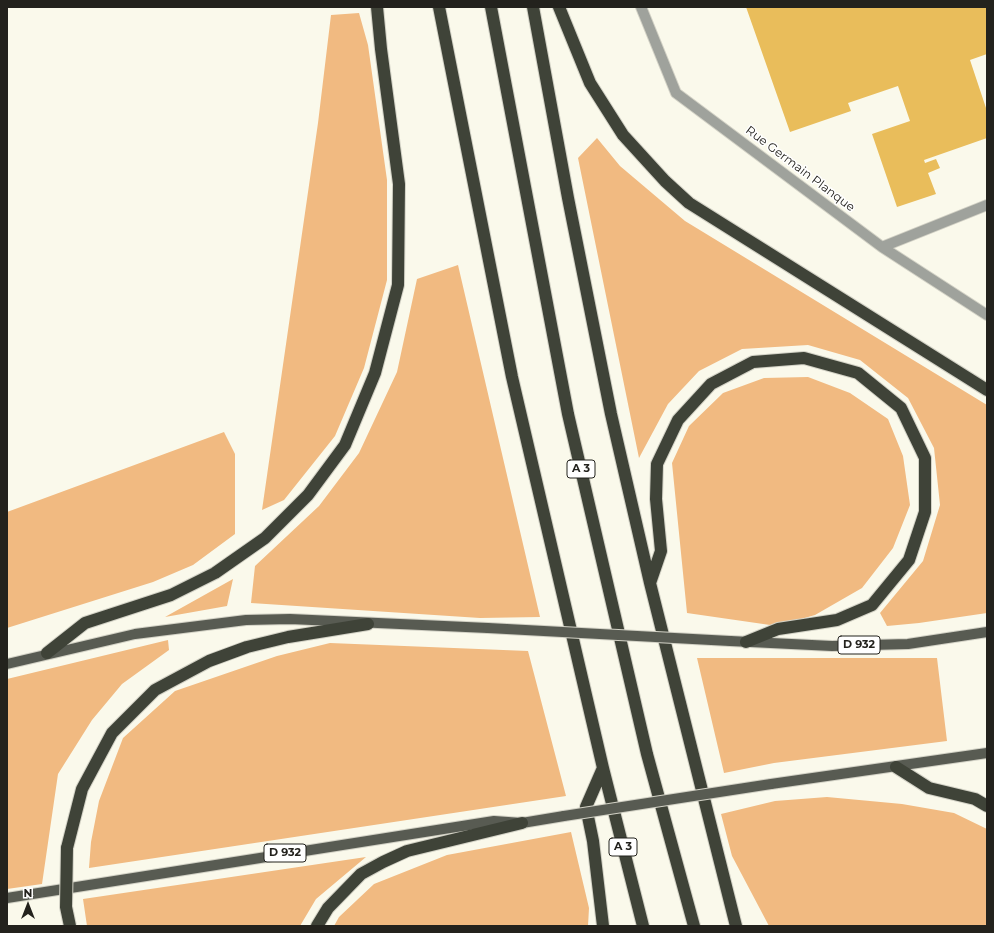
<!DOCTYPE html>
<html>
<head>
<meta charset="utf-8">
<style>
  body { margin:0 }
  #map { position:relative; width:994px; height:933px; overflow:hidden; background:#faf9eb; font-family:Montserrat,sans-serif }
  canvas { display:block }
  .frame { position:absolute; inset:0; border:8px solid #23221d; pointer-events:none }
  .north { position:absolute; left:8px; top:885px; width:40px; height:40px; -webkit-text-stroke:3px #fff; paint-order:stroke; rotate:0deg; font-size:11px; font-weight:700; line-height:16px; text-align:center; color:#23221d }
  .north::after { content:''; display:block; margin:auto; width:14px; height:18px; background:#23221d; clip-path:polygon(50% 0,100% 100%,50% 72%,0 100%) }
</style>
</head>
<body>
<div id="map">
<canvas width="994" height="933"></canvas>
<div class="frame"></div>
<div class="north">N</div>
</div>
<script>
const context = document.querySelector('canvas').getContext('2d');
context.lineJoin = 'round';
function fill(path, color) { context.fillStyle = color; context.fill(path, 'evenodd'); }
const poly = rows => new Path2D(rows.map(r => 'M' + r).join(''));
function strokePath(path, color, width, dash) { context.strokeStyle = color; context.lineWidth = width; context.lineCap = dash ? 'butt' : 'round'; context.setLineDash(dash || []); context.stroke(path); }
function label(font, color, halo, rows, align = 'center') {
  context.font = font + ' Montserrat,sans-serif'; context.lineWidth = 3; context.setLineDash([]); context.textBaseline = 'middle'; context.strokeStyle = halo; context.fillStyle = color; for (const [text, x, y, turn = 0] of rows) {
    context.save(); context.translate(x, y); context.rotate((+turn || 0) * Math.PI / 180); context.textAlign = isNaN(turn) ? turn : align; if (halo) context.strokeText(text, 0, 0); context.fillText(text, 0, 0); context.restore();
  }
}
const green = poly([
  [359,13,368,45,387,180,387,280,364,368,335,436,284,500,262,510,318,123,331,15],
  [597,138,620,166,685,221,987,405,987,613,919,623,887,626,880,613,923,561,940,505,934,448,908,398,860,360,808,345,742,349,699,371,668,404,639,458,578,158],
  [458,265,540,617,480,618,251,603,255,566,319,506,359,453,397,372,417,279],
  [808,377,850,393,888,419,903,456,910,505,893,548,862,588,815,615,777,626,687,613,672,463,689,426,723,393,764,378],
  [224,432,235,454,235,534,193,565,153,582,7,628,7,512],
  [233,579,227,606,165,617],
  [168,640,169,650,122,684,92,720,58,774,42,884,7,889,7,679],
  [330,643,528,651,566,796,89,868,91,842,99,801,123,738,175,691,277,656],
  [697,658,937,658,947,741,774,763,724,773],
  [827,797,902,804,954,813,987,829,987,926,769,926,732,856,721,814,775,801],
  [571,832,589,908,588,926,334,926,339,917,374,884,447,855],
  [366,857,316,899,300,926,87,926,83,899]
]);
const building = poly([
  [746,7,987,7,987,54,970,60,987,111,987,138,924,160,925,163,936,159,940,168,928,173,936,194,897,207,872,134,910,121,898,86,848,103,851,111,790,132]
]);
const service = poly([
  [641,7,676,93,882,247,987,315],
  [882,247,987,205]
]);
const primary = poly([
  [730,641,832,646,908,644,987,632],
  [7,664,135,634,246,620,290,619,488,628],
  [771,784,987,753],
  [7,898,494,821,522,823,564,816]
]);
const motorway = poly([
  [439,7,512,377,603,768,643,926],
  [491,7,568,414,647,754,694,926],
  [533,7,568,198,611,414,650,583,736,926],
  [559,7,590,83,623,135,665,181,689,203,987,390],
  [650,583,661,551,656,499,657,464,678,420,711,384,753,362,804,358,858,373,901,408,925,458,925,512,909,560,872,605,837,620,778,629,746,642],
  [47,653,85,623,171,595,215,573,265,538,308,495,345,445,375,373,398,285,399,184,381,49,377,7],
  [896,767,929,788,975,799,987,806],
  [603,768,586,807,593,841,603,926],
  [67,848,82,789,112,733,155,690,209,661,247,647,288,637,368,624],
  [317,926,328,908,361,874,383,862,407,851,522,823]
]);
const primaryBridge = poly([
  [488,628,730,641],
  [564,816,771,784]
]);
const motorwayBridge = poly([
  [67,848,66,907,70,926]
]);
const shields = [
  [581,469,28],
  [859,645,42],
  [623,847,28],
  [285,853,42]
];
const shieldNames = [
  ["A 3",581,469],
  ["D 932",859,645],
  ["A 3",623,847],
  ["D 932",285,853]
];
const streetNames = [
  ["Rue Germain Planque",800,169,37]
];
fill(green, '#f1ba81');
fill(building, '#e9bd5b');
strokePath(service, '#d3d2c6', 12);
strokePath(primary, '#d3d2c6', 12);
strokePath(motorway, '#d3d2c6', 14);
strokePath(service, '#9fa29c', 10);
strokePath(primary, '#585b52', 10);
strokePath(motorway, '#3f4338', 12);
strokePath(primaryBridge, '#d3d2c6', 12, []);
strokePath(motorwayBridge, '#d3d2c6', 14, []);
strokePath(primaryBridge, '#585b52', 10);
strokePath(motorwayBridge, '#3f4338', 12);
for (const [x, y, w] of shields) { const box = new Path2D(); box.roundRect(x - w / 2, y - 9, w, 18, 3); context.fillStyle = '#fff'; context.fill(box); strokePath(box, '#23221d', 1); }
label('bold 11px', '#23221d', null, shieldNames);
label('12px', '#23221d', '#fff', streetNames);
</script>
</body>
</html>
